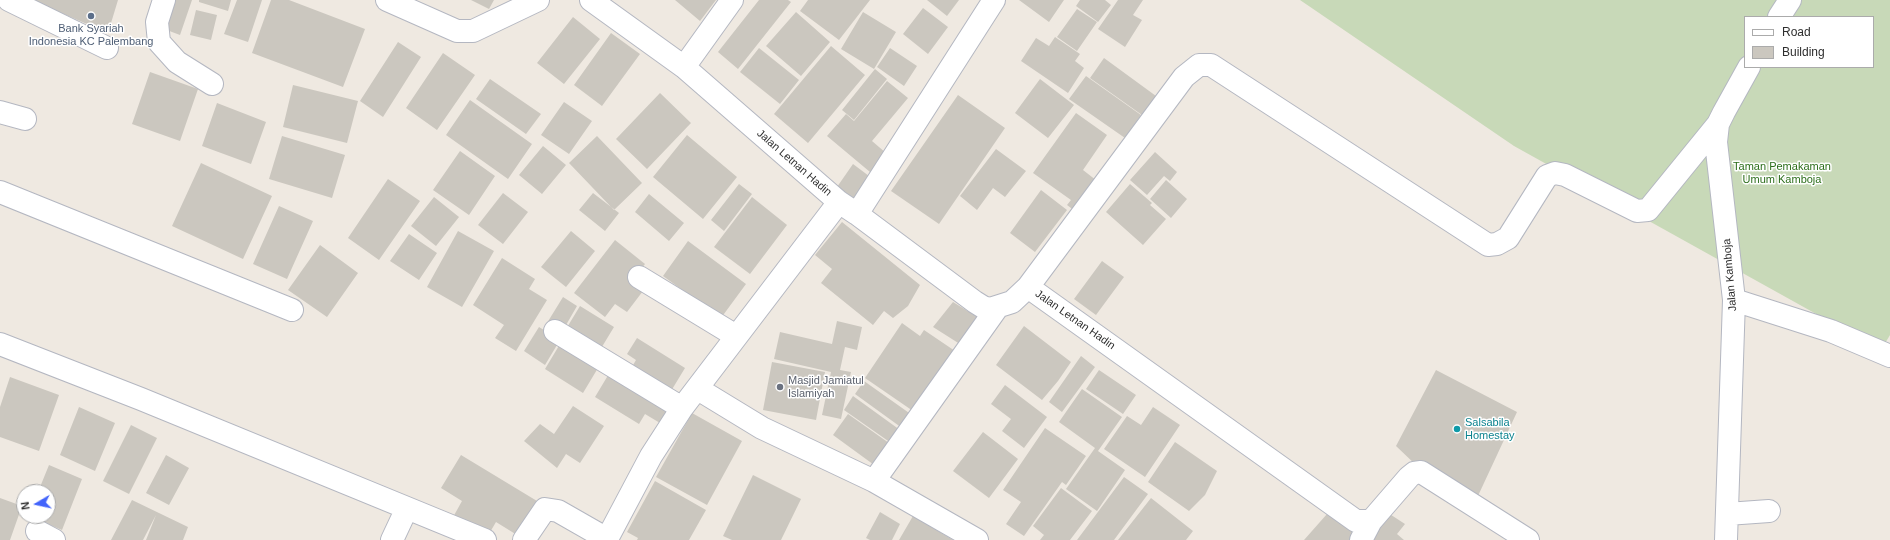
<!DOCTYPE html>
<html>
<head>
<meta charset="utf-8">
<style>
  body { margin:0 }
  #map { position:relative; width:1890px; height:540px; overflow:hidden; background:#efe9e1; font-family:Arial,sans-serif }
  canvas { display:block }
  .legend { position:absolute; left:1744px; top:16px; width:130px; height:52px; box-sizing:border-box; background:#fff; border:1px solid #ababab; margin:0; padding:5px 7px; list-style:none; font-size:12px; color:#2e2e2e }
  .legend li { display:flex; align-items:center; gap:8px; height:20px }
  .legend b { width:20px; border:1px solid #ababab }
  .north { position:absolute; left:16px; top:484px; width:40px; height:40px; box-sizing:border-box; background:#fff; border:1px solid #ababab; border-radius:50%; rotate:261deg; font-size:11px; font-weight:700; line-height:16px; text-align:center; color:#2e2e2e }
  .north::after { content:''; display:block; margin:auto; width:14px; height:18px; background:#4264fb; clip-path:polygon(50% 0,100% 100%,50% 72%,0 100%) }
</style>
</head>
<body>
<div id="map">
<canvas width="1890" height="540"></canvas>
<ul class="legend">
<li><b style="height:5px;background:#fff"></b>Road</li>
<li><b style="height:11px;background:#cbc7bf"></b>Building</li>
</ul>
<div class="north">N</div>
</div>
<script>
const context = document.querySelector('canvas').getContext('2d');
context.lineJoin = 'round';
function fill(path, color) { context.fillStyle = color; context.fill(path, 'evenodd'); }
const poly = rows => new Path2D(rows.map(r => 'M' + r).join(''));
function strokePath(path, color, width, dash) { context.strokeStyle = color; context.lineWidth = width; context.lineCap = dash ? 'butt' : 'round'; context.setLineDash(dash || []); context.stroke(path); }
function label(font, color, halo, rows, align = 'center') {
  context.font = font + ' Arial,sans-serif'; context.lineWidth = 3; context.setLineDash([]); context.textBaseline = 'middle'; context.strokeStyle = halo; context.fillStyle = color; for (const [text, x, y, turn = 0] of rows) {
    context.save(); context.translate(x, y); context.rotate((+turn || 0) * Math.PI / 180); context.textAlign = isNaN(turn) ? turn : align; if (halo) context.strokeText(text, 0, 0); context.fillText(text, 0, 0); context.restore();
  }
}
const cemetery = poly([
  [1300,0,1890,0,1890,335,1881,350,1514,146],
  [1745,17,1873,17,1873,67,1745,67]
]);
const building = poly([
  [31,0,118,0,108,33],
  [174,0,192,0,180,35,164,29],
  [199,0,231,0,228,11,199,2],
  [237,0,262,0,248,42,224,34],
  [271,0,289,0,365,29,343,87,252,53],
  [471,0,494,0,489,9],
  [675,0,716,0,700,21],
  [759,0,788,0,791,2,738,69,718,52],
  [808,0,870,0,839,40,800,11],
  [927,0,959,0,947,16],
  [1019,0,1064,0,1049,22],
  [1080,0,1105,0,1111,5,1098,22,1076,6],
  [1118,0,1143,0,1133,15,1142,20,1125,47,1098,29],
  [923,8,948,27,928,54,903,34],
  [1077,9,1097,22,1077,51,1057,37],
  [196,10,217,15,211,40,190,35],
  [796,12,830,42,801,76,766,46],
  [863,12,896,32,874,69,841,49],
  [573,17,600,39,564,84,537,63],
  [611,33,640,54,602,106,574,85],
  [1055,37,1080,54,1075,61,1084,68,1068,93,1021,61,1036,38,1049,46],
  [398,42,421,57,383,117,360,101],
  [831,46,865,75,808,143,774,114],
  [759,48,799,80,780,104,740,72],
  [890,48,917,66,904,86,877,67],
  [443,53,475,75,437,130,406,108],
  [1104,58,1156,96,1142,115,1090,78],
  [875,69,887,79,854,120,842,110],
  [150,72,198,89,180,141,132,124],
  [1086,76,1141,115,1125,138,1069,99],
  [490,79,541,114,526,134,476,99],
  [1040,79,1074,105,1048,138,1015,113],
  [887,81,908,98,872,141,886,153,870,172,827,136,846,114,854,121],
  [293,85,358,101,347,143,283,127],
  [660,93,691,123,647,169,616,139],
  [958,95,1005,128,939,224,891,191],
  [470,100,532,144,508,179,446,135],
  [564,102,592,121,569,154,541,135],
  [217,103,266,122,251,164,202,146],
  [1076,113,1107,135,1083,170,1101,184,1079,214,1067,205,1071,200,1033,173],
  [687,135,737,177,703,219,653,177],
  [282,136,345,155,332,198,269,179],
  [597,136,642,183,614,210,569,163],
  [543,146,566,165,542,194,519,175],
  [996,149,1026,171,1005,197,993,188,977,210,960,196],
  [460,151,495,176,469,215,433,190],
  [1155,152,1177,172,1170,181,1164,176,1147,195,1130,180],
  [201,163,272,196,243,259,172,226],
  [853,164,869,176,853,199,837,187],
  [388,179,420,201,379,260,348,238],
  [1166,180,1187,199,1171,218,1150,199],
  [739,184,752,194,724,231,711,220],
  [1130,184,1152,203,1150,205,1166,219,1143,245,1106,212],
  [1041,190,1067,210,1035,252,1010,233],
  [503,193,528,212,503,244,478,225],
  [593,193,619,213,605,231,579,210],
  [649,194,684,223,669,241,635,212],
  [434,197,459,217,436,246,411,226],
  [752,197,787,225,750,274,714,247],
  [279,206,313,221,287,279,253,264],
  [842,222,920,285,908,306,893,318,884,311,873,325,821,283,832,269,815,255],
  [458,231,494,251,462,307,427,287],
  [571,231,595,251,566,287,541,267],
  [409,234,437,253,419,280,390,261],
  [615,240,645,264,634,278,646,287,627,312,615,304,605,317,574,293],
  [688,241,746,284,721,318,663,276],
  [320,245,358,273,327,317,288,290],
  [502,258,535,279,529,289,547,300,516,351,495,338,504,325,473,305],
  [1102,261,1124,277,1096,315,1074,299],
  [563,297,577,306,562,332,547,323],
  [953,302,982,320,963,346,933,327],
  [580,306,614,327,597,355,563,334],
  [837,321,862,327,857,350,845,347,840,370,851,372,841,419,822,415,831,372,774,359,780,332,832,344],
  [902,323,920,336,924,330,955,351,913,411,865,378],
  [1024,326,1071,362,1058,381,1042,400,996,365],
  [539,327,560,340,545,365,524,351],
  [637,338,685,368,668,396,629,372,636,360,627,354],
  [563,339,601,363,583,393,545,369],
  [1081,356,1095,367,1062,412,1049,402],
  [772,362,825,372,816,420,763,410],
  [1099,370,1136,395,1123,414,1086,389],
  [1436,370,1517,412,1477,498,1417,466,1396,446],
  [610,372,674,411,665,426,645,414,639,424,595,397],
  [10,377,59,395,39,451,0,437,0,407],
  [864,381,912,415,902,428,855,394],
  [1005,385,1047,417,1024,448,1002,431,1011,419,991,404],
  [1082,389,1122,417,1098,451,1125,470,1097,511,1066,489,1095,448,1059,422],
  [853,396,900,430,891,443,844,410],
  [573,406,604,426,580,463,566,454,557,468,524,441,540,424,554,434],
  [79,407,115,423,95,471,60,455],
  [1153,407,1180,425,1145,477,1104,449,1127,416,1141,425],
  [692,413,742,441,707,505,656,477],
  [848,414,896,448,881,470,833,435],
  [131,425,157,438,129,494,103,481],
  [1045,428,1086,456,1066,485,1062,482,1024,536,1006,524,1021,502,1003,490],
  [983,432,1018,459,989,498,953,471],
  [1175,442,1217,471,1205,495,1189,511,1148,482],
  [166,455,189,468,169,505,146,493],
  [461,455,537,501,517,535,496,522,486,539,452,519,462,501,441,488],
  [49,465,82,479,62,530,29,516,48,516,48,492,38,492],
  [753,475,801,499,781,540,732,540,723,536],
  [1124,477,1148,494,1114,540,1077,540],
  [655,481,706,510,689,540,637,540,638,538,627,532],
  [1061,488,1092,511,1070,540,1040,540,1044,535,1033,526],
  [0,498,22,506,10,540,0,540],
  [1151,498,1193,531,1186,540,1118,540],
  [132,500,188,527,183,540,146,540,156,515,143,540,111,540],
  [1385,511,1405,524,1397,534,1404,540,1373,540],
  [880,512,900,524,892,540,870,540,866,538],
  [1327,514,1361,534,1356,540,1304,540],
  [913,516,953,540,899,540]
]);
const minor = poly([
  [9,0,107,48],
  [164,0,157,22,159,42,177,62,212,84],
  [387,0,457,31,473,31,538,0],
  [591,0,684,67,839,202,857,214,975,302,983,307,990,309,1012,302,1028,287,1184,77,1199,65,1211,65,1488,245,1497,244,1508,238,1547,176,1555,173,1565,175,1637,211,1648,210,1718,124],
  [1779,17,1790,0],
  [684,67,732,0],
  [0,112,25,119],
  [0,192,292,310],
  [857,214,994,0],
  [639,277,736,336],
  [1028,287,1356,521,1371,521],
  [1734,300,1831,331,1890,356],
  [555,331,682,408],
  [0,344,141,399,485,540],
  [698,389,762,428,874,481,977,540],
  [874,481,997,308],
  [1727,514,1769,511],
  [37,531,54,540],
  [392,540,407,508],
  [524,540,545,509,558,511,607,539,651,456,682,408,839,202],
  [1361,540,1371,521,1409,477,1414,473,1421,472,1528,540],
  [1726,540,1734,300,1716,142,1718,124,1724,112,1749,67]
]);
const markers = [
  [91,16,4,"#5c6f8a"],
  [780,387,4,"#6b7280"],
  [1457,429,4,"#0f9aa8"]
];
const serviceNames = [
  ["Bank Syariah",91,29],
  ["Indonesia KC Palembang",91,42]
];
const streetNames = [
  ["Jalan Letnan Hadin",794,163,41],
  ["Jalan Kamboja",1730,275,-95],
  ["Jalan Letnan Hadin",1075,320,35]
];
const parkNames = [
  ["Taman Pemakaman",1782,167],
  ["Umum Kamboja",1782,180]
];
const worshipNames = [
  ["Masjid Jamiatul",788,381],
  ["Islamiyah",788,394]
];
const cultureNames = [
  ["Salsabila",1465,423],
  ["Homestay",1465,436]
];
fill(cemetery, '#c8d9b8');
fill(building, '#cbc7bf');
strokePath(minor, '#b4b7c1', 24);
strokePath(minor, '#fff', 22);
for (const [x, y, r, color] of markers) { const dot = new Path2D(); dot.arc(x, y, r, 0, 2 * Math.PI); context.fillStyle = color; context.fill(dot); strokePath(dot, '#fff', 1.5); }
label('11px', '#4e5e75', '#fff', serviceNames);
label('11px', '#2e2e2e', '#fff', streetNames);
label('11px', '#2c6e1b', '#fff', parkNames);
label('11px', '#5b616d', '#fff', worshipNames, 'left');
label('11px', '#0d838f', '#fff', cultureNames, 'left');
</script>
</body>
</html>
